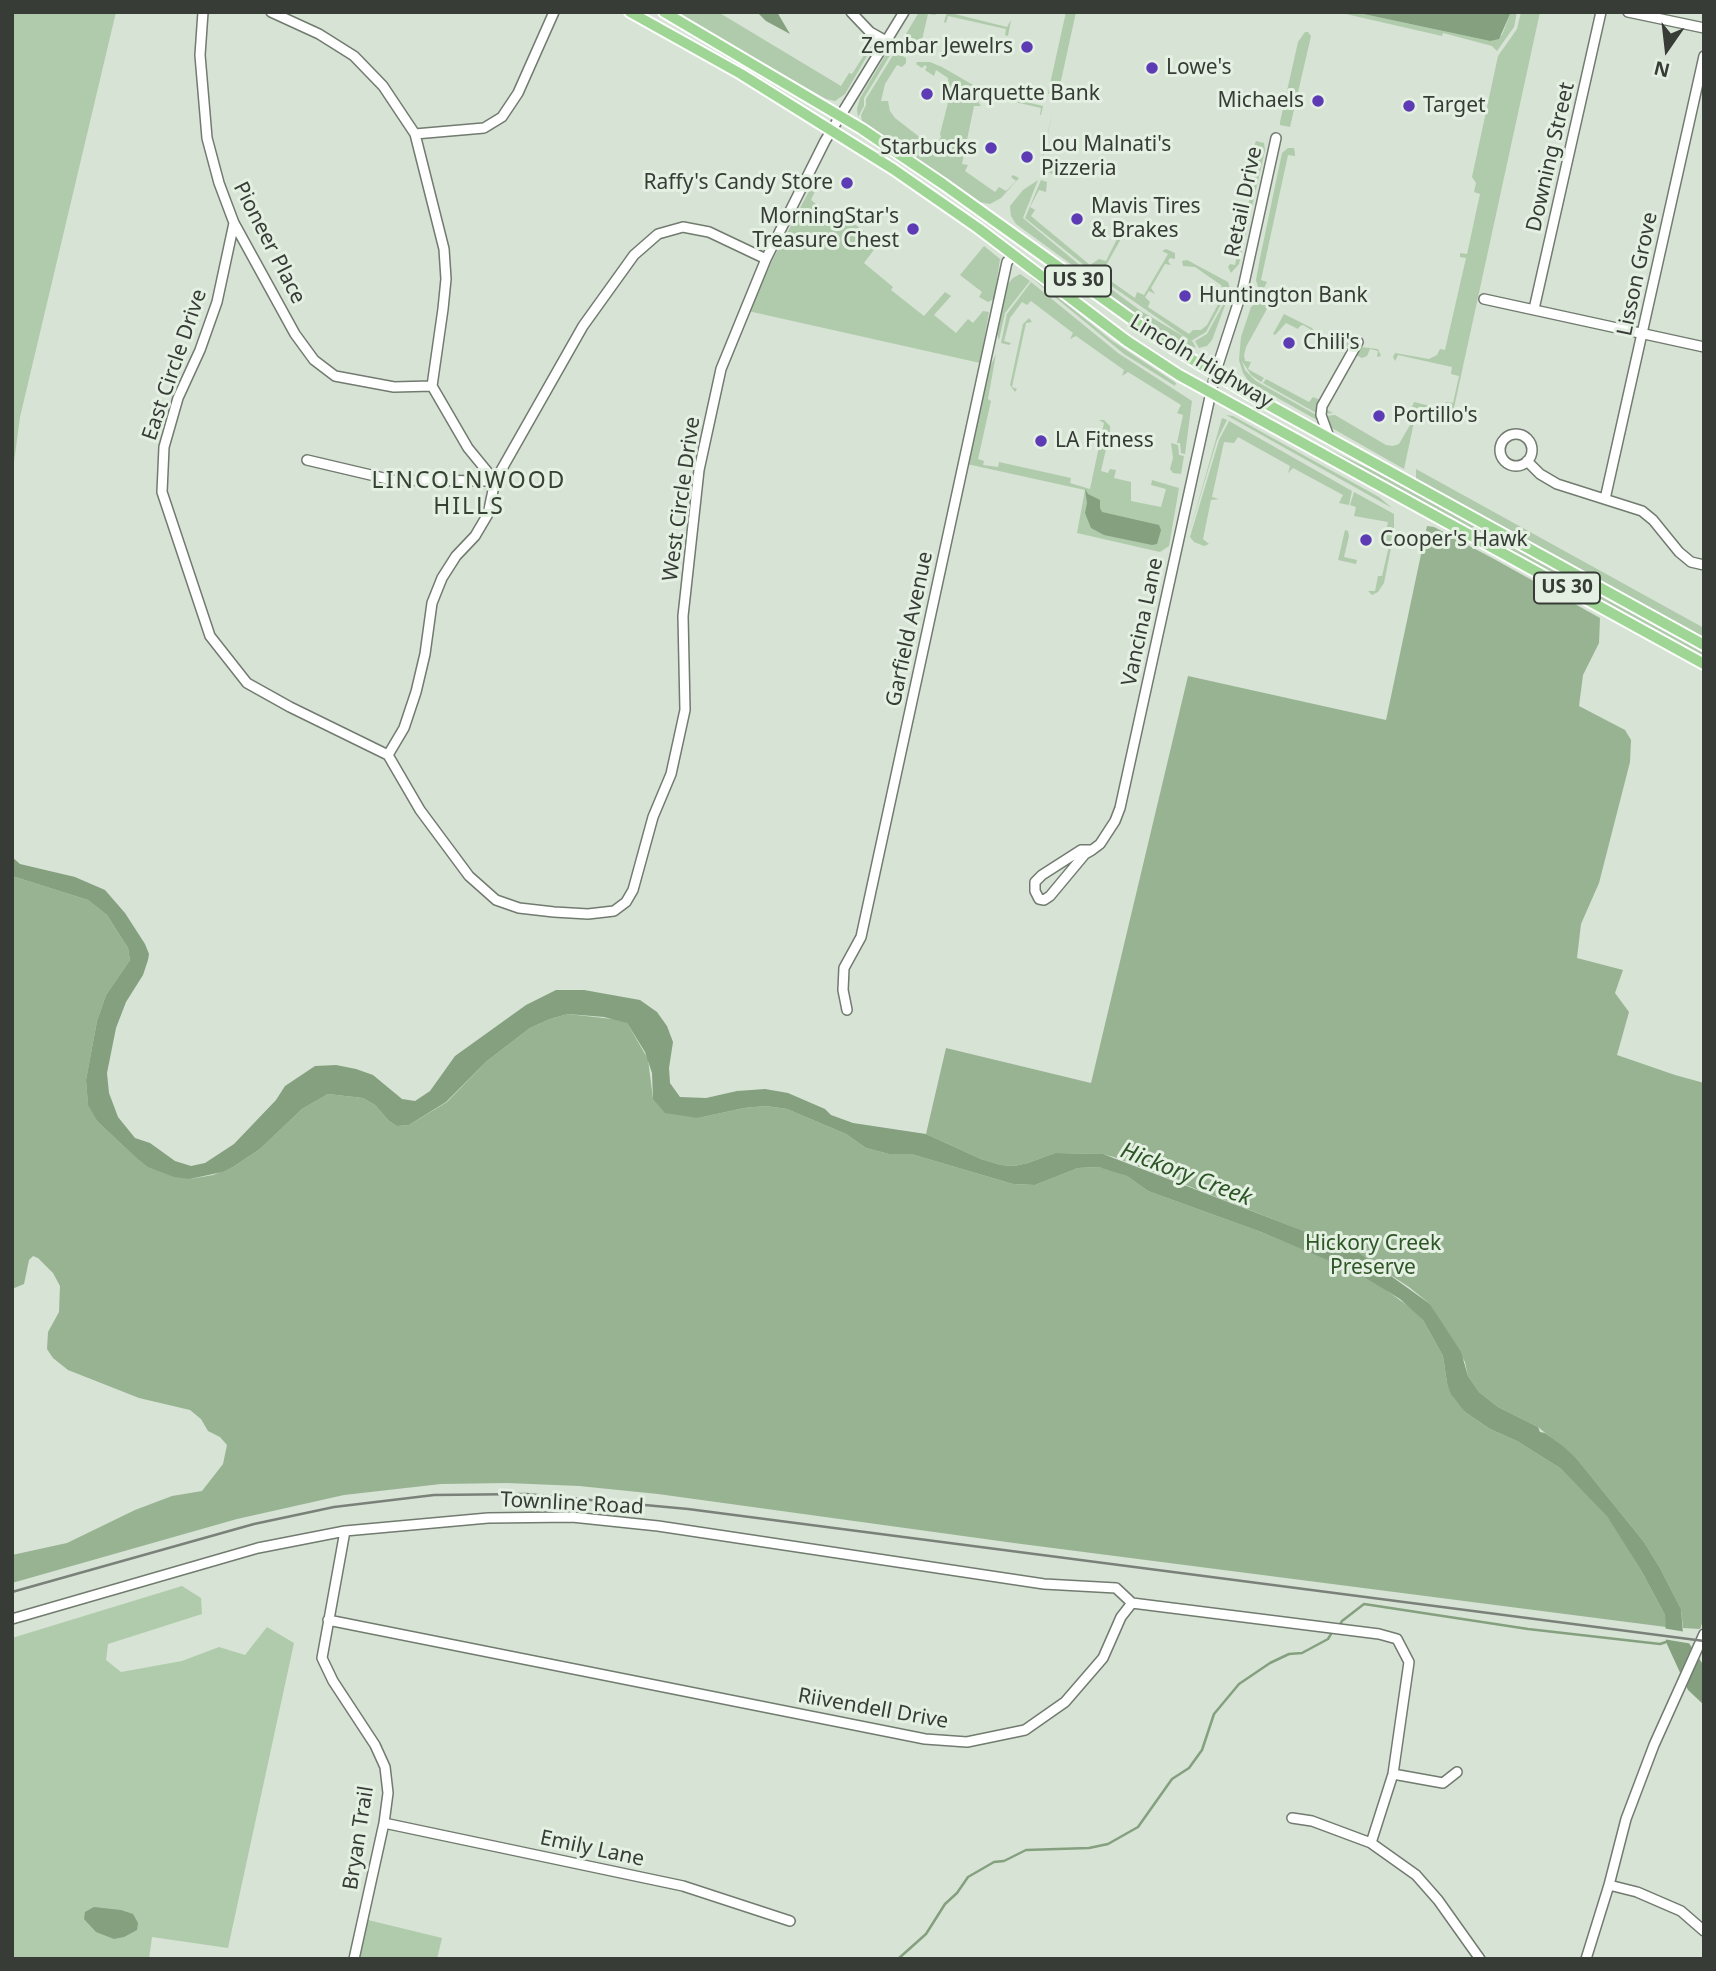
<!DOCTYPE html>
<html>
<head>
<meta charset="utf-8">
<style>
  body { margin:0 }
  #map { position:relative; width:1716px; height:1971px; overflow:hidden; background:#d7e3d5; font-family:"Noto Sans",sans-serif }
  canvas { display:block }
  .frame { position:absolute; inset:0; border:14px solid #373c36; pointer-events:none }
  .north { position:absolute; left:1632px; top:14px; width:70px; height:70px; -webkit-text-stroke:5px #e4f0e2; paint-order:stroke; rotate:194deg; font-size:19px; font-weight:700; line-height:28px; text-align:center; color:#373c36 }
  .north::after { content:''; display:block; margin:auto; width:24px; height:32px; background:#373c36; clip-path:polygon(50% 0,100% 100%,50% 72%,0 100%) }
</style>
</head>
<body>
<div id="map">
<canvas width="1716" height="1971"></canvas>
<div class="frame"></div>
<div class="north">N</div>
</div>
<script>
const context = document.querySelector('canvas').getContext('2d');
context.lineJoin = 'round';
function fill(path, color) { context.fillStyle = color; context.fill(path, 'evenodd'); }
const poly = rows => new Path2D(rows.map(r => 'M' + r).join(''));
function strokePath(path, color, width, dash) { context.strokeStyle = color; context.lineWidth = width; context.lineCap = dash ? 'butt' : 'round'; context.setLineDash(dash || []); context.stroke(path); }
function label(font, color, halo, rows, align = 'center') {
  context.font = font + ' "Noto Sans",sans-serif'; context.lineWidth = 6; context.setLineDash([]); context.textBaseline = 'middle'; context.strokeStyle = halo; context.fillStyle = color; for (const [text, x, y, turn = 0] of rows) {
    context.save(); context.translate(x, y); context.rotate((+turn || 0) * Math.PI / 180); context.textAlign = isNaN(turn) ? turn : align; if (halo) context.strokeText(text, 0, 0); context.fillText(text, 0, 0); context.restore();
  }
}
const green = poly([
  [12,12,116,12,20,417,12,477],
  [675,12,718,12,841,86,849,73,852,74,873,41,874,44,845,94,835,101,826,99],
  [919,12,934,12,936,15,928,14,921,44,927,46,927,49,913,46,903,39],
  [947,12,1007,27,1011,20,1008,36,1005,35,1006,29,948,16,946,23,944,22],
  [1066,12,1076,12,1059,90,1051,97,1048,93],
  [1337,12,1354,12,1490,41,1502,35,1511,12,1517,12,1514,27,1497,51,1492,46,1443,33,1442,36],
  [1521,12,1540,12,1452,417,1417,408,1404,469,1330,427,1325,416,1335,415,1386,445,1393,446,1399,444,1410,425,1412,418,1410,412,1414,402,1443,409,1446,402,1453,403,1459,376,1451,374,1452,367,1398,355,1395,361,1393,357,1395,353,1429,359,1437,355,1440,349,1445,350,1466,258,1460,257,1460,253,1467,254,1480,194,1474,192,1476,183,1472,177,1498,56,1517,29],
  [1305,32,1308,32,1311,36,1290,127,1280,125,1280,122,1298,42],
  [889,52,892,52,864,98,864,106,858,117,857,109,860,98,885,56],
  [895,52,906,58,906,63,902,67,897,65,885,84,881,101,888,101,890,111,895,118,926,142,936,144,941,137,940,134,950,95,948,78,936,70,934,76,925,70,927,67,925,65,922,68,916,64,917,62,930,62,942,67,987,93,1043,106,1041,115,1040,115,1041,108,989,96,987,103,982,96,977,100,981,106,974,106,962,164,968,165,965,171,995,192,999,187,1006,191,1016,181,1011,177,1013,175,1019,178,1001,198,990,204,978,202,862,123,861,115,866,105,866,99],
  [1053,109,1042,163,1048,165,1050,160,1056,161,1054,170,1060,172,1056,176,1044,170,1041,164],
  [1256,141,1264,143,1265,150,1239,264,1231,273,1228,267,1230,264,1235,265,1261,148,1254,146],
  [1288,148,1294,148,1295,154,1295,156,1288,155,1261,280,1267,282,1263,290,1258,287,1256,280,1260,258,1282,153],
  [816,178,820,180,811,200,835,219,840,214,864,231,860,238,866,240,869,236,879,243,864,263,893,287,891,290,924,316,945,292,951,296,934,315,956,333,968,319,973,323,983,311,989,312,980,363,748,311,771,263],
  [1038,180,1023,218,1088,272,1141,311,1193,342,1196,348,1167,338,1133,316,1079,270,1016,224,1011,216,1010,206,1023,190],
  [1041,180,1047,182,1046,192,1039,190,1030,207,1035,210,1031,216,1090,265,1099,259,1106,261,1122,229,1118,226,1120,223,1132,229,1131,232,1126,230,1105,267,1109,271,1105,277,1135,298,1137,292,1144,295,1168,254,1162,251,1166,249,1175,253,1175,259,1170,258,1168,261,1171,265,1165,264,1151,288,1155,294,1149,291,1145,297,1150,302,1148,307,1189,334,1193,330,1201,330,1207,325,1224,293,1221,285,1195,267,1183,266,1182,261,1187,260,1228,282,1230,288,1206,332,1191,341,1100,278,1025,218],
  [984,246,1000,259,994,299,988,302,979,297,982,292,960,275],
  [1020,274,1030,281,1005,313,999,340,997,334,1008,284,1013,278],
  [1028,275,1040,282,1111,340,1176,383,1175,386,1124,354],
  [1031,282,1118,353,1192,401,1185,454,1181,453,1180,443,1177,443,1183,415,1177,413,1181,405,1128,372,1122,376,1124,370,1076,336,1070,339,1073,333,1031,301,1027,305,1022,302,1010,318,1004,341,1011,343,1009,345,1001,343,1007,314],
  [1230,292,1212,340,1207,346,1199,348,1195,341,1207,334],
  [1265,302,1273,309,1268,307,1246,347,1244,355,1245,361,1251,362,1248,369,1264,378,1261,382,1251,375,1242,361,1245,370,1256,381,1318,416,1317,420,1249,382,1243,373,1239,360,1241,337,1251,307,1256,303],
  [1284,314,1312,328,1315,332,1303,325,1300,326,1298,329,1286,323,1275,335,1273,334],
  [1029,318,1032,322,1026,323,1012,387,1017,389,1015,392,1010,385,1023,324],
  [1347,342,1351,346,1318,414,1263,383,1266,379,1309,402,1313,397,1320,400,1349,348,1345,345],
  [1361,347,1378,349,1381,356,1377,357,1378,351,1370,349,1367,356,1362,358,1356,355,1329,403,1327,410,1333,413,1325,414,1325,409,1357,350],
  [996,354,988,399,991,401,978,459,984,461,983,465,998,467,999,462,1071,478,1070,483,1090,489,1104,423,1099,420,1104,420,1110,426,1110,431,1101,471,1108,473,1110,469,1116,470,1114,478,1131,482,1131,501,1161,507,1166,489,1151,485,1152,480,1179,488,1169,546,1160,552,1077,533,1085,490,967,464,985,378],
  [1226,415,1233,416,1379,497,1392,508],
  [1222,418,1227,420,1217,440,1189,534],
  [1229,421,1352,491,1349,505,1339,503,1343,495,1293,468,1288,473,1290,466,1238,437,1234,443,1224,442,1212,497,1219,499,1211,500,1203,539,1209,544,1204,546,1194,542,1190,537,1219,440],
  [1171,443,1178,445,1179,455,1184,456,1181,474,1173,473,1170,469,1173,458],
  [1328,449,1412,489,1704,651,1704,656,1327,451],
  [1416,469,1704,628,1704,639,1421,482,1416,478],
  [1354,492,1394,514,1394,533,1384,583,1378,592,1372,595,1368,591,1375,591,1378,576,1382,576,1389,546,1383,544,1388,522,1354,516,1356,507,1350,505],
  [1345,530,1348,531,1349,536,1344,557,1357,560,1356,564,1338,560],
  [182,1586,201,1598,202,1614,108,1644,106,1660,121,1672,182,1661,219,1647,245,1655,267,1627,294,1643,228,1948,152,1937,149,1959,12,1959,12,1638],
  [368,1920,442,1938,437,1959,359,1959]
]);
const forest = poly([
  [1427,526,1434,527,1494,559,1600,618,1599,643,1583,675,1579,706,1625,730,1631,740,1630,762,1599,883,1581,924,1577,958,1623,970,1615,993,1629,1012,1617,1055,1675,1075,1704,1083,1704,1618,1700,1629,1683,1628,1681,1609,1660,1568,1644,1542,1577,1459,1538,1427,1498,1407,1479,1392,1468,1376,1465,1362,1430,1304,1409,1287,1352,1250,1114,1157,1102,1154,1055,1153,1028,1163,1014,1166,1001,1165,981,1159,926,1134,946,1048,1091,1083,1188,676,1386,720],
  [12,876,88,900,107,915,128,948,130,960,106,995,97,1021,86,1080,88,1104,97,1121,134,1156,144,1163,190,1179,213,1175,233,1167,260,1149,302,1109,328,1094,363,1098,375,1105,389,1121,397,1126,409,1125,447,1102,487,1061,530,1028,550,1019,568,1014,621,1020,627,1023,648,1059,653,1099,698,1118,744,1108,766,1106,787,1109,846,1134,866,1148,889,1154,911,1154,1013,1184,1035,1185,1078,1168,1099,1167,1109,1169,1127,1176,1148,1191,1261,1232,1348,1268,1379,1285,1415,1311,1423,1320,1443,1356,1447,1383,1465,1412,1490,1429,1517,1441,1560,1468,1607,1515,1642,1572,1665,1615,1666,1627,1014,1543,658,1494,579,1486,507,1483,441,1484,344,1495,237,1519,12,1583,12,1555,67,1543,135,1510,172,1496,202,1491,223,1464,227,1445,220,1437,208,1431,201,1419,190,1410,139,1398,68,1370,53,1358,47,1349,48,1332,59,1312,60,1286,53,1273,38,1258,33,1256,29,1260,24,1284,12,1289]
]);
const water = poly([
  [757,12,777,12,790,34,766,21],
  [1354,12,1511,12,1499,39,1490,41],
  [1085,489,1088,494,1100,500,1100,508,1102,512,1159,525,1161,530,1157,544,1152,545,1104,535,1091,528,1085,513,1087,503],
  [12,857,20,864,75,877,105,890,125,913,145,944,149,954,148,960,143,975,126,1002,116,1028,107,1073,109,1093,118,1117,135,1138,150,1143,175,1161,191,1166,205,1163,234,1144,276,1100,285,1086,315,1066,336,1065,356,1069,373,1075,402,1099,415,1101,430,1091,455,1056,526,1005,556,990,584,990,640,1000,657,1012,667,1026,673,1042,669,1068,670,1083,680,1097,706,1098,737,1091,765,1089,788,1093,825,1109,831,1115,853,1123,926,1134,981,1159,1001,1165,1014,1166,1028,1163,1055,1153,1103,1154,1356,1251,1430,1304,1461,1352,1468,1376,1479,1392,1498,1407,1538,1427,1540,1432,1545,1433,1564,1447,1577,1459,1644,1542,1660,1568,1681,1609,1683,1634,1704,1666,1704,1705,1688,1690,1666,1642,1665,1615,1642,1572,1607,1516,1560,1468,1517,1441,1490,1429,1465,1412,1451,1394,1447,1383,1443,1356,1423,1320,1400,1299,1356,1272,1261,1232,1148,1191,1127,1176,1099,1167,1078,1168,1035,1185,1013,1184,911,1154,889,1154,866,1148,846,1134,787,1109,766,1106,744,1108,698,1118,665,1113,653,1099,652,1073,645,1052,627,1023,604,1017,568,1014,550,1019,530,1028,487,1061,446,1102,409,1125,397,1126,389,1121,375,1105,363,1098,328,1094,302,1109,260,1149,233,1167,222,1172,190,1179,174,1177,148,1167,134,1156,97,1121,88,1105,86,1080,97,1021,106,995,130,960,128,948,107,915,88,900,12,876],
  [94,1907,121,1910,133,1914,138,1923,137,1930,124,1937,114,1939,96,1932,84,1919,85,1912]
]);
const pier = poly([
  [1662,1628,1686,1632,1700,1655,1684,1691,1679,1676,1693,1644,1663,1639]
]);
const stream = poly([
  [1339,1626,1342,1621,1364,1604,1528,1629,1660,1644,1666,1642],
  [898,1959,926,1934,945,1904,957,1893,968,1877,994,1862,1004,1861,1026,1850,1089,1848,1108,1844,1138,1827,1172,1779,1189,1768,1202,1750,1214,1714,1239,1684,1270,1663,1289,1654,1302,1653,1328,1639,1331,1634]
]);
const minor = poly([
  [203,12,200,55,207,138,219,183,234,223,295,334,314,360,335,376,394,387,432,386],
  [271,12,319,34,354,56,383,86,415,134,444,249,446,279,443,309,432,386,468,448,495,481],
  [851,12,870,32,886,41],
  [1628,12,1704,28],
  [415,134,484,128,502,117,518,93,554,12],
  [234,223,217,302,200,350,178,398,164,447,162,492,210,636,247,683,290,707,388,755,420,810,469,876,496,900,519,908,554,912,588,914,614,911,626,902,633,890,653,817,671,774,685,710,683,616,699,470,721,369,766,259,825,141,904,12],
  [1484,299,1704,347],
  [1534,309,1601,12],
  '1500 450a16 16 0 1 1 32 0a16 16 0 1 1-32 0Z',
  [1329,437,1321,415,1322,406,1358,342],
  [307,460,392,480,495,481],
  [1527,461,1540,474,1557,484,1642,511,1653,520,1679,552,1691,562,1704,565],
  [1605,499,1704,56],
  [388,755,404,728,416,692,425,654,432,603,442,578,456,556,475,536,488,514,495,481,583,326,634,255,658,234,683,227,709,232,766,259],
  [1092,850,1081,850,1042,875,1035,882,1035,891,1039,899,1044,900,1050,896,1085,854,1092,850,1100,844,1115,821,1120,808,1215,374,1243,288,1276,138],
  [847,1010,843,990,844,968,861,937,1007,262,1013,255],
  [345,1531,322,1658,333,1681,375,1745,385,1767,388,1793,384,1823,354,1959],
  [12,1619,258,1548,345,1531,488,1518,572,1517,658,1526,1044,1584,1116,1588,1132,1603],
  [328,1620,925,1739,967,1742,1025,1730,1065,1702,1103,1658,1121,1617,1132,1603,1379,1634,1397,1639,1409,1662,1393,1774,1371,1843],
  [1393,1774,1443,1783,1457,1772],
  [1292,1818,1312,1821,1371,1843,1416,1875,1438,1900,1480,1959],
  [384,1823,683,1886,790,1921],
  [1609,1885,1637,1892,1681,1911,1704,1931],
  [1586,1959,1609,1885,1626,1819,1654,1745,1704,1634]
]);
const major = poly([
  [630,12,741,74,893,169,978,228,1127,341,1179,375,1704,664],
  [664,12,862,129,943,184,1165,343,1247,393,1704,645]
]);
const rail = poly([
  [12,1592,254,1524,334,1507,434,1495,526,1494,688,1509,1704,1641]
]);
const markers = [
  [1027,47,7,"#5d3bb4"],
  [1152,68,7,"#5d3bb4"],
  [927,94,7,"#5d3bb4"],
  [1318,101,7,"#5d3bb4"],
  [1409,106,7,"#5d3bb4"],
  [991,148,7,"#5d3bb4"],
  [1027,157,7,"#5d3bb4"],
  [847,183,7,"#5d3bb4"],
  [1077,219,7,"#5d3bb4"],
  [913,229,7,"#5d3bb4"],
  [1185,296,7,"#5d3bb4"],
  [1289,343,7,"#5d3bb4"],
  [1379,416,7,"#5d3bb4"],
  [1041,441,7,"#5d3bb4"],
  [1366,540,7,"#5d3bb4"]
];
const shields = [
  [1078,281,66],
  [1567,588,66]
];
const shieldNames = [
  ["US 30",1078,281],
  ["US 30",1567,588]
];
const poiNames = [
  ["Zembar Jewelrs",1013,47,"right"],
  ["Lowe's",1166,68],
  ["Marquette Bank",941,94],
  ["Michaels",1304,101,"right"],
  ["Target",1423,106],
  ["Lou Malnati's",1041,145],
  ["Pizzeria",1041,169],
  ["Starbucks",977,148,"right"],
  ["Raffy's Candy Store",833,183,"right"],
  ["Mavis Tires",1091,207],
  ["& Brakes",1091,231],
  ["MorningStar's",899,217,"right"],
  ["Treasure Chest",899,241,"right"],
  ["Huntington Bank",1199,296],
  ["Chili's",1303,343],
  ["Portillo's",1393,416],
  ["LA Fitness",1055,441],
  ["Cooper's Hawk",1380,540]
];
const streetNames = [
  ["Downing Street",1551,157,-77],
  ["Retail Drive",1244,202,-78],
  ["Pioneer Place",269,243,63],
  ["Lisson Grove",1638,274,-78],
  ["Lincoln Highway",1201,362,31],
  ["East Circle Drive",175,365,-71],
  ["West Circle Drive",682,499,-82],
  ["Vancina Lane",1143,622,-78],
  ["Garfield Avenue",910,629,-78],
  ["Townline Road",572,1504,3],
  ["Riivendell Drive",873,1709,10],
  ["Bryan Trail",359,1838,-81],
  ["Emily Lane",592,1849,12]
];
const parkNames = [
  ["Hickory Creek",1373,1244],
  ["Preserve",1373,1268]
];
const neighbourhoodNames = [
  ["LINCOLNWOOD",469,481],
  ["HILLS",469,507]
];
const waterNames = [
  ["Hickory Creek",1186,1175,21]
];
fill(green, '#b0cbab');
fill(forest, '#97b392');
fill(water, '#84a07f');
fill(pier, '#d7e3d5');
strokePath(stream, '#84a07f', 2.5);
strokePath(minor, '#717b6f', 12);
strokePath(major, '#fff', 14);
strokePath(minor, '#fff', 9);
strokePath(major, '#9fd695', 10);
strokePath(rail, '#798178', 2.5);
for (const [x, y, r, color] of markers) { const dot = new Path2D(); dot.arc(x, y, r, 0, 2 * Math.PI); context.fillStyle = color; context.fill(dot); strokePath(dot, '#e4f0e2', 2.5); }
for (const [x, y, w] of shields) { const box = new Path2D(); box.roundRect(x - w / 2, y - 15.5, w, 31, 5); context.fillStyle = '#e4f0e2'; context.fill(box); strokePath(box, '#373c36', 2); }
label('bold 19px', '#373c36', null, shieldNames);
label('21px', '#373c36', '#e4f0e2', poiNames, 'left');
label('21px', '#373c36', '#e4f0e2', streetNames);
label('21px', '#2e5526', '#e4f0e2', parkNames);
context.letterSpacing = '2px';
label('23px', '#374135', '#e4f0e2', neighbourhoodNames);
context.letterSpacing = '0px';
label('italic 23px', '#2c5425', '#e4f0e2', waterNames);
</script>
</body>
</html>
